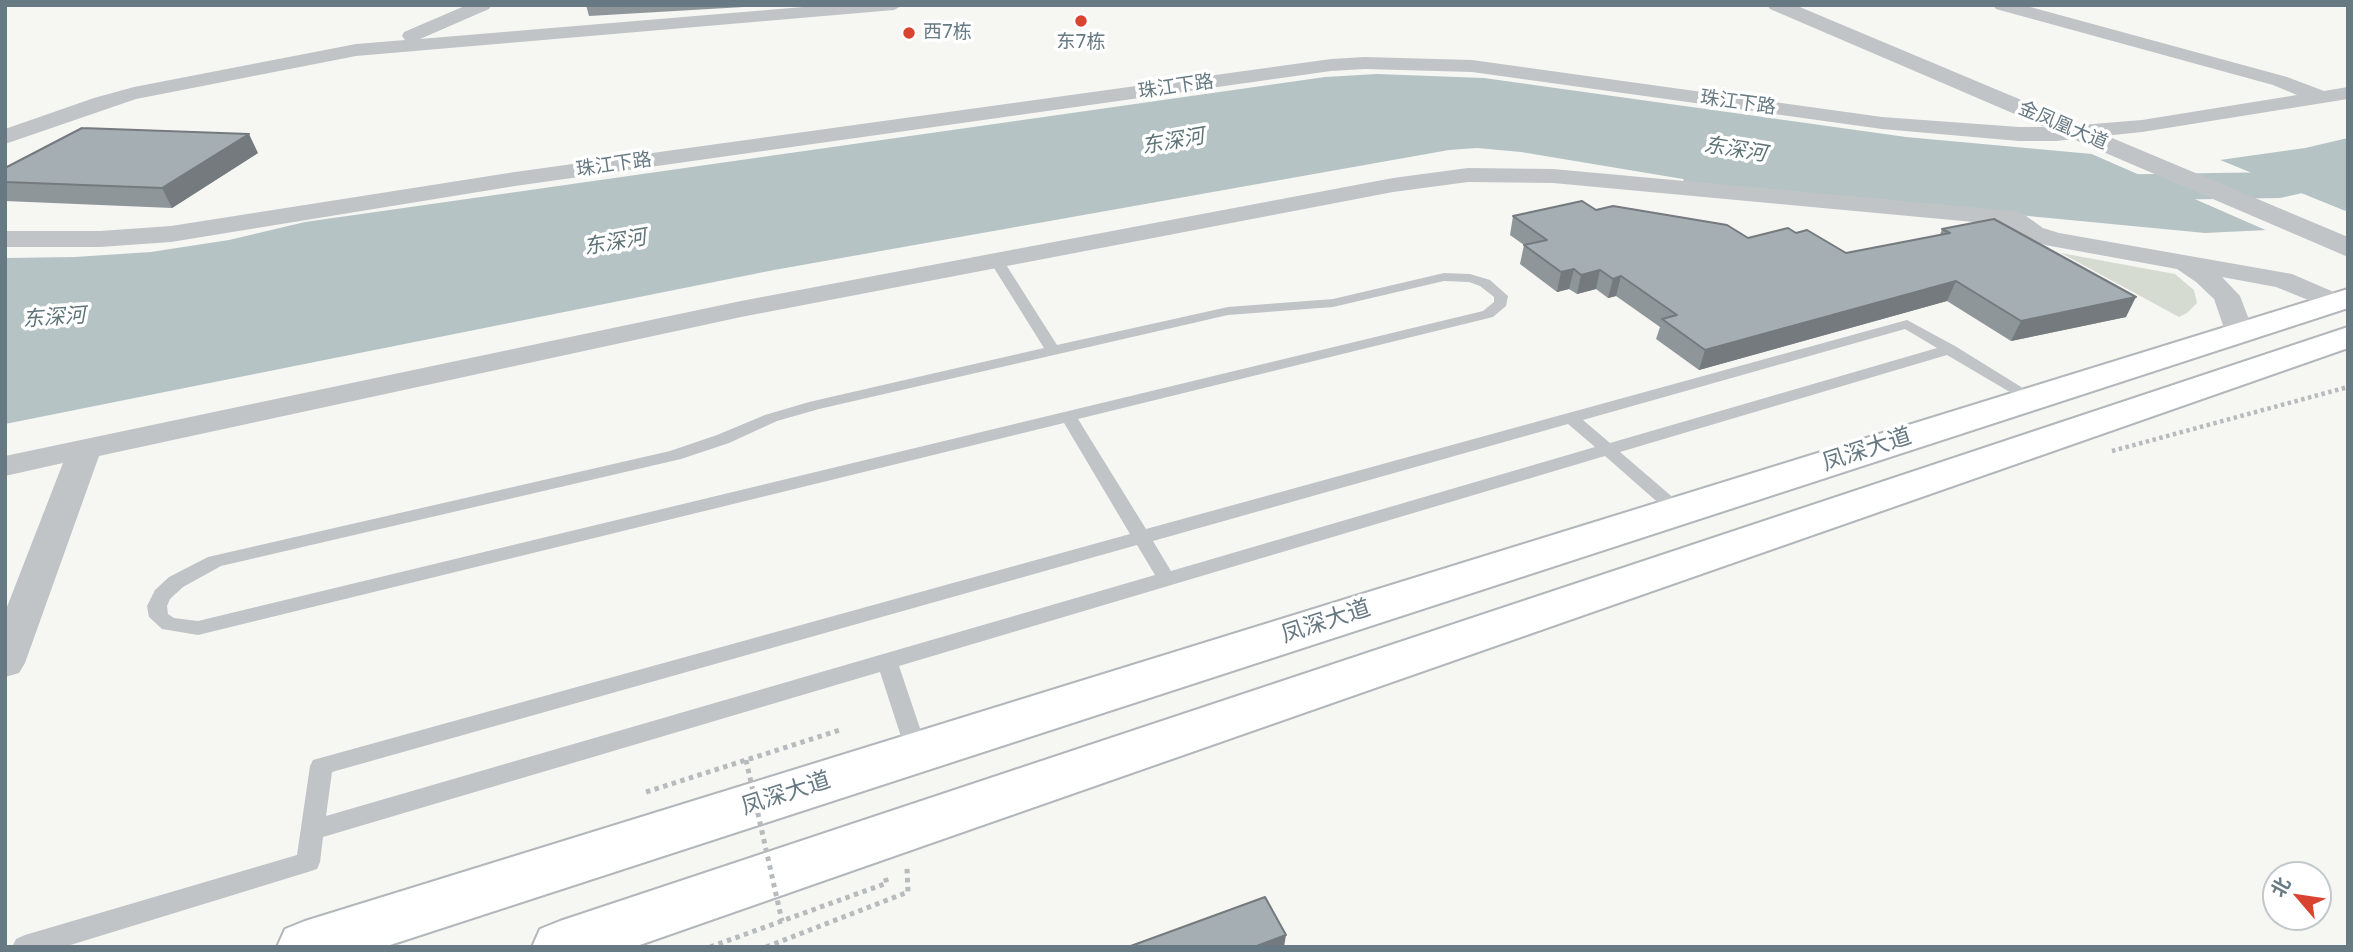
<!DOCTYPE html>
<html>
<head>
<meta charset="utf-8">
<style>
  body { margin:0 }
  #map { position:relative; width:2353px; height:952px; overflow:hidden; background:#f6f6f3; font-family:"Noto Sans","Noto Sans SC",sans-serif }
  canvas { display:block }
  .frame { position:absolute; inset:0; border:7px solid #677983; pointer-events:none }
  .north { position:absolute; left:2262px; top:861px; width:70px; height:70px; box-sizing:border-box; background:#fff; border:2px solid #c2c9cd; border-radius:50%; rotate:299deg; font-size:19px; font-weight:700; line-height:28px; text-align:center; color:#677983 }
  .north::after { content:''; display:block; margin:auto; width:24px; height:32px; background:#d94430; clip-path:polygon(50% 0,100% 100%,50% 72%,0 100%) }
</style>
</head>
<body>
<div id="map">
<canvas width="2353" height="952"></canvas>
<div class="frame"></div>
<div class="north">北</div>
</div>
<script>
const context = document.querySelector('canvas').getContext('2d');
context.lineJoin = 'round';
function fill(path, color) { context.fillStyle = color; context.fill(path, 'evenodd'); }
const poly = rows => new Path2D(rows.map(r => 'M' + r).join(''));
function strokePath(path, color, width, dash) { context.strokeStyle = color; context.lineWidth = width; context.lineCap = dash ? 'butt' : 'round'; context.setLineDash(dash || []); context.stroke(path); }
function label(font, color, halo, rows, align = 'center') {
  context.font = font + ' "Noto Sans","Noto Sans SC",sans-serif'; context.lineWidth = 7; context.setLineDash([]); context.textBaseline = 'middle'; context.strokeStyle = halo; context.fillStyle = color; for (const [text, x, y, turn = 0] of rows) {
    context.save(); context.translate(x, y); context.rotate((+turn || 0) * Math.PI / 180); context.textAlign = isNaN(turn) ? turn : align; if (halo) context.strokeText(text, 0, 0); context.fillText(text, 0, 0); context.restore();
  }
}
const green = poly([
  [2061,253,2175,274,2194,290,2197,303,2187,313,2179,317]
]);
const water = poly([
  [1377,74,1484,78,1906,137,2092,154,2267,230,2205,233,1685,183,1683,179,1521,152,1477,148,1449,150,774,270,5,424,5,258,75,257,151,252,229,240,305,222,1325,77],
  [2348,138,2348,210,2344,211,2220,160,2305,148]
]);
const pier = poly([
  [2098,152,2268,227,2270,232,2092,154],
  [2217,159,2348,212,2348,214,2343,214,2219,163]
]);
const river = poly([
  [2348,159,2348,183,2280,198,2087,201,2072,197,2066,188,2072,179,2087,175,2280,172,2348,159]
]);
const pathFar1 = poly([
  [2112,451,2348,387]
]);
const path = poly([
  [646,792,840,730],
  [710,947,887,883,885,877],
  [766,947,908,892,907,868]
]);
const service = poly([
  [996,256,1003,260,1057,345,1228,307,1333,299,1444,273,1470,274,1490,280,1508,296,1506,306,1493,317,1078,419,1146,529,1907,320,1955,346,2039,398,2037,401,2025,401,1947,355,1620,452,1683,506,1686,510,1683,514,1671,514,1605,456,899,666,928,752,925,758,917,761,909,758,906,752,880,672,323,837,320,862,317,869,308,872,64,947,12,947,16,939,25,935,297,855,310,766,313,760,1130,534,1064,423,198,635,162,629,149,617,147,606,155,590,169,577,208,557,670,451,717,435,765,415,809,402,1044,348,989,260,996,256],
  [1444,281,1469,282,1480,286,1494,297,1494,302,1483,311,198,621,174,618,168,614,167,606,170,599,183,587,221,566,681,459,729,443,777,421,819,409,1228,315,1333,307,1444,281],
  [1905,329,1937,348,1610,443,1583,420,1905,329],
  [1568,424,1595,447,1171,571,1153,541,1568,424],
  [1137,545,1155,575,326,816,332,772,1137,545]
]);
const minor = poly([
  [467,5,492,5,489,9,420,39,827,5,903,5,894,10,356,56,136,99,5,144,5,129,94,98,134,87,356,44,405,40,402,36,404,32,467,5],
  [1993,5,2023,5,2287,77,2324,91,2348,87,2348,99,2142,132,2056,141,2019,141,1882,129,1472,72,1365,69,1331,71,515,186,171,242,100,247,5,247,5,231,100,231,171,226,515,172,1331,59,1365,57,1472,60,1882,117,2019,127,2056,127,2142,120,2297,95,2273,85,1996,9,1993,5],
  [1468,168,1553,169,2013,211,2022,213,2043,228,2059,233,2292,274,2343,296,2347,302,2343,308,2333,310,2276,287,2222,277,2240,296,2251,325,2244,340,2234,343,2224,340,2220,334,2223,325,2214,299,2196,282,2177,269,2045,245,2025,238,2006,225,1553,183,1468,182,1393,192,741,317,99,456,25,663,19,673,5,677,5,612,63,463,5,476,5,456,741,301,1393,178,1468,168]
]);
const tertiary = poly([
  [1767,5,1795,5,2348,237,2348,257,1770,9,1767,5]
]);
const primary = poly([
  [2348,289,2348,308,384,947,277,947,285,929,305,921,2348,289],
  [2348,327,2348,348,634,947,532,947,540,929,560,921,2348,327]
]);
const pathBridge = poly([
  [746,760,782,921]
]);
const wall = poly([
  [586,5,778,5,589,16],
  [258,153,172,208,5,201,5,168],
  [1596,210,1748,238,1796,233,1846,253,1940,235,1942,229,2126,317,2011,341,1947,301,1699,370,1656,339,1660,327,1616,296,1608,298,1596,289,1577,294,1569,289,1557,292,1520,264,1524,245,1510,235,1513,216]
]);
const shadedWall = poly([
  [249,134,258,153,172,208,162,188],
  [1574,269,1569,289,1557,292,1561,272],
  [1600,270,1596,289,1577,294,1581,275],
  [1621,276,1616,296,1608,298,1613,279],
  [1956,281,1947,301,1699,370,1705,350],
  [2136,297,2126,317,2011,341,2021,321],
  [1286,935,1284,947,1254,947]
]);
const building = poly([
  [82,128,249,134,162,188,5,182,5,168,82,128],
  [1582,201,1596,210,1613,206,1727,225,1748,238,1788,228,1796,233,1807,230,1846,253,1950,233,1942,229,1994,219,2136,297,2021,321,1956,281,1705,350,1662,319,1677,315,1621,276,1613,279,1600,270,1581,275,1574,269,1561,272,1524,245,1547,240,1513,216,1582,201],
  [1265,897,1286,935,1254,947,1128,947,1265,897]
]);
const markers = [
  [1081,21,7,"#d94430"],
  [909,33,7,"#d94430"]
];
const farPoinames = [
  ["西7栋",923,33],
  ["东7栋",1081,43,"center"]
];
const farStreetnames = [
  ["珠江下路",1176,87,-8],
  ["珠江下路",1738,103,8],
  ["金凤凰大道",2063,126,23],
  ["珠江下路",614,165,-8]
];
const farWaternames = [
  ["东深河",1173,142,-10],
  ["东深河",1735,150,9],
  ["东深河",615,243,-10],
  ["东深河",54,318,-4]
];
const streetNames = [
  ["凤深大道",1867,450,-18],
  ["凤深大道",1326,622,-18],
  ["凤深大道",786,794,-18]
];
fill(green, '#d6dbd2');
fill(water, '#b5c3c5');
fill(pier, '#f6f6f3');
fill(river, '#b5c3c5');
strokePath(primary, '#b1b7ba', 4);
strokePath(pathFar1, '#b8bbbd', 4.5, [3.5, 3.5]);
strokePath(path, '#b8bbbd', 5, [4.5, 4.5]);
fill(service, '#c0c4c7');
fill(minor, '#c0c4c7');
fill(tertiary, '#c0c4c7');
fill(primary, '#fff');
strokePath(pathBridge, '#b8bbbd', 5, [4.5, 4.5]);
fill(wall, '#8e969a');
fill(shadedWall, '#747a7d');
fill(building, '#a5aeb3');
strokePath(building, '#747a7d', 2);
for (const [x, y, r, color] of markers) { const dot = new Path2D(); dot.arc(x, y, r, 0, 2 * Math.PI); context.fillStyle = color; context.fill(dot); strokePath(dot, '#fff', 2.5); }
label('19px', '#677983', '#fff', farPoinames, 'left');
label('19px', '#677983', '#fff', farStreetnames);
label('italic 21px', '#5e7478', '#fff', farWaternames);
label('23px', '#677983', '#fff', streetNames);
</script>
</body>
</html>
